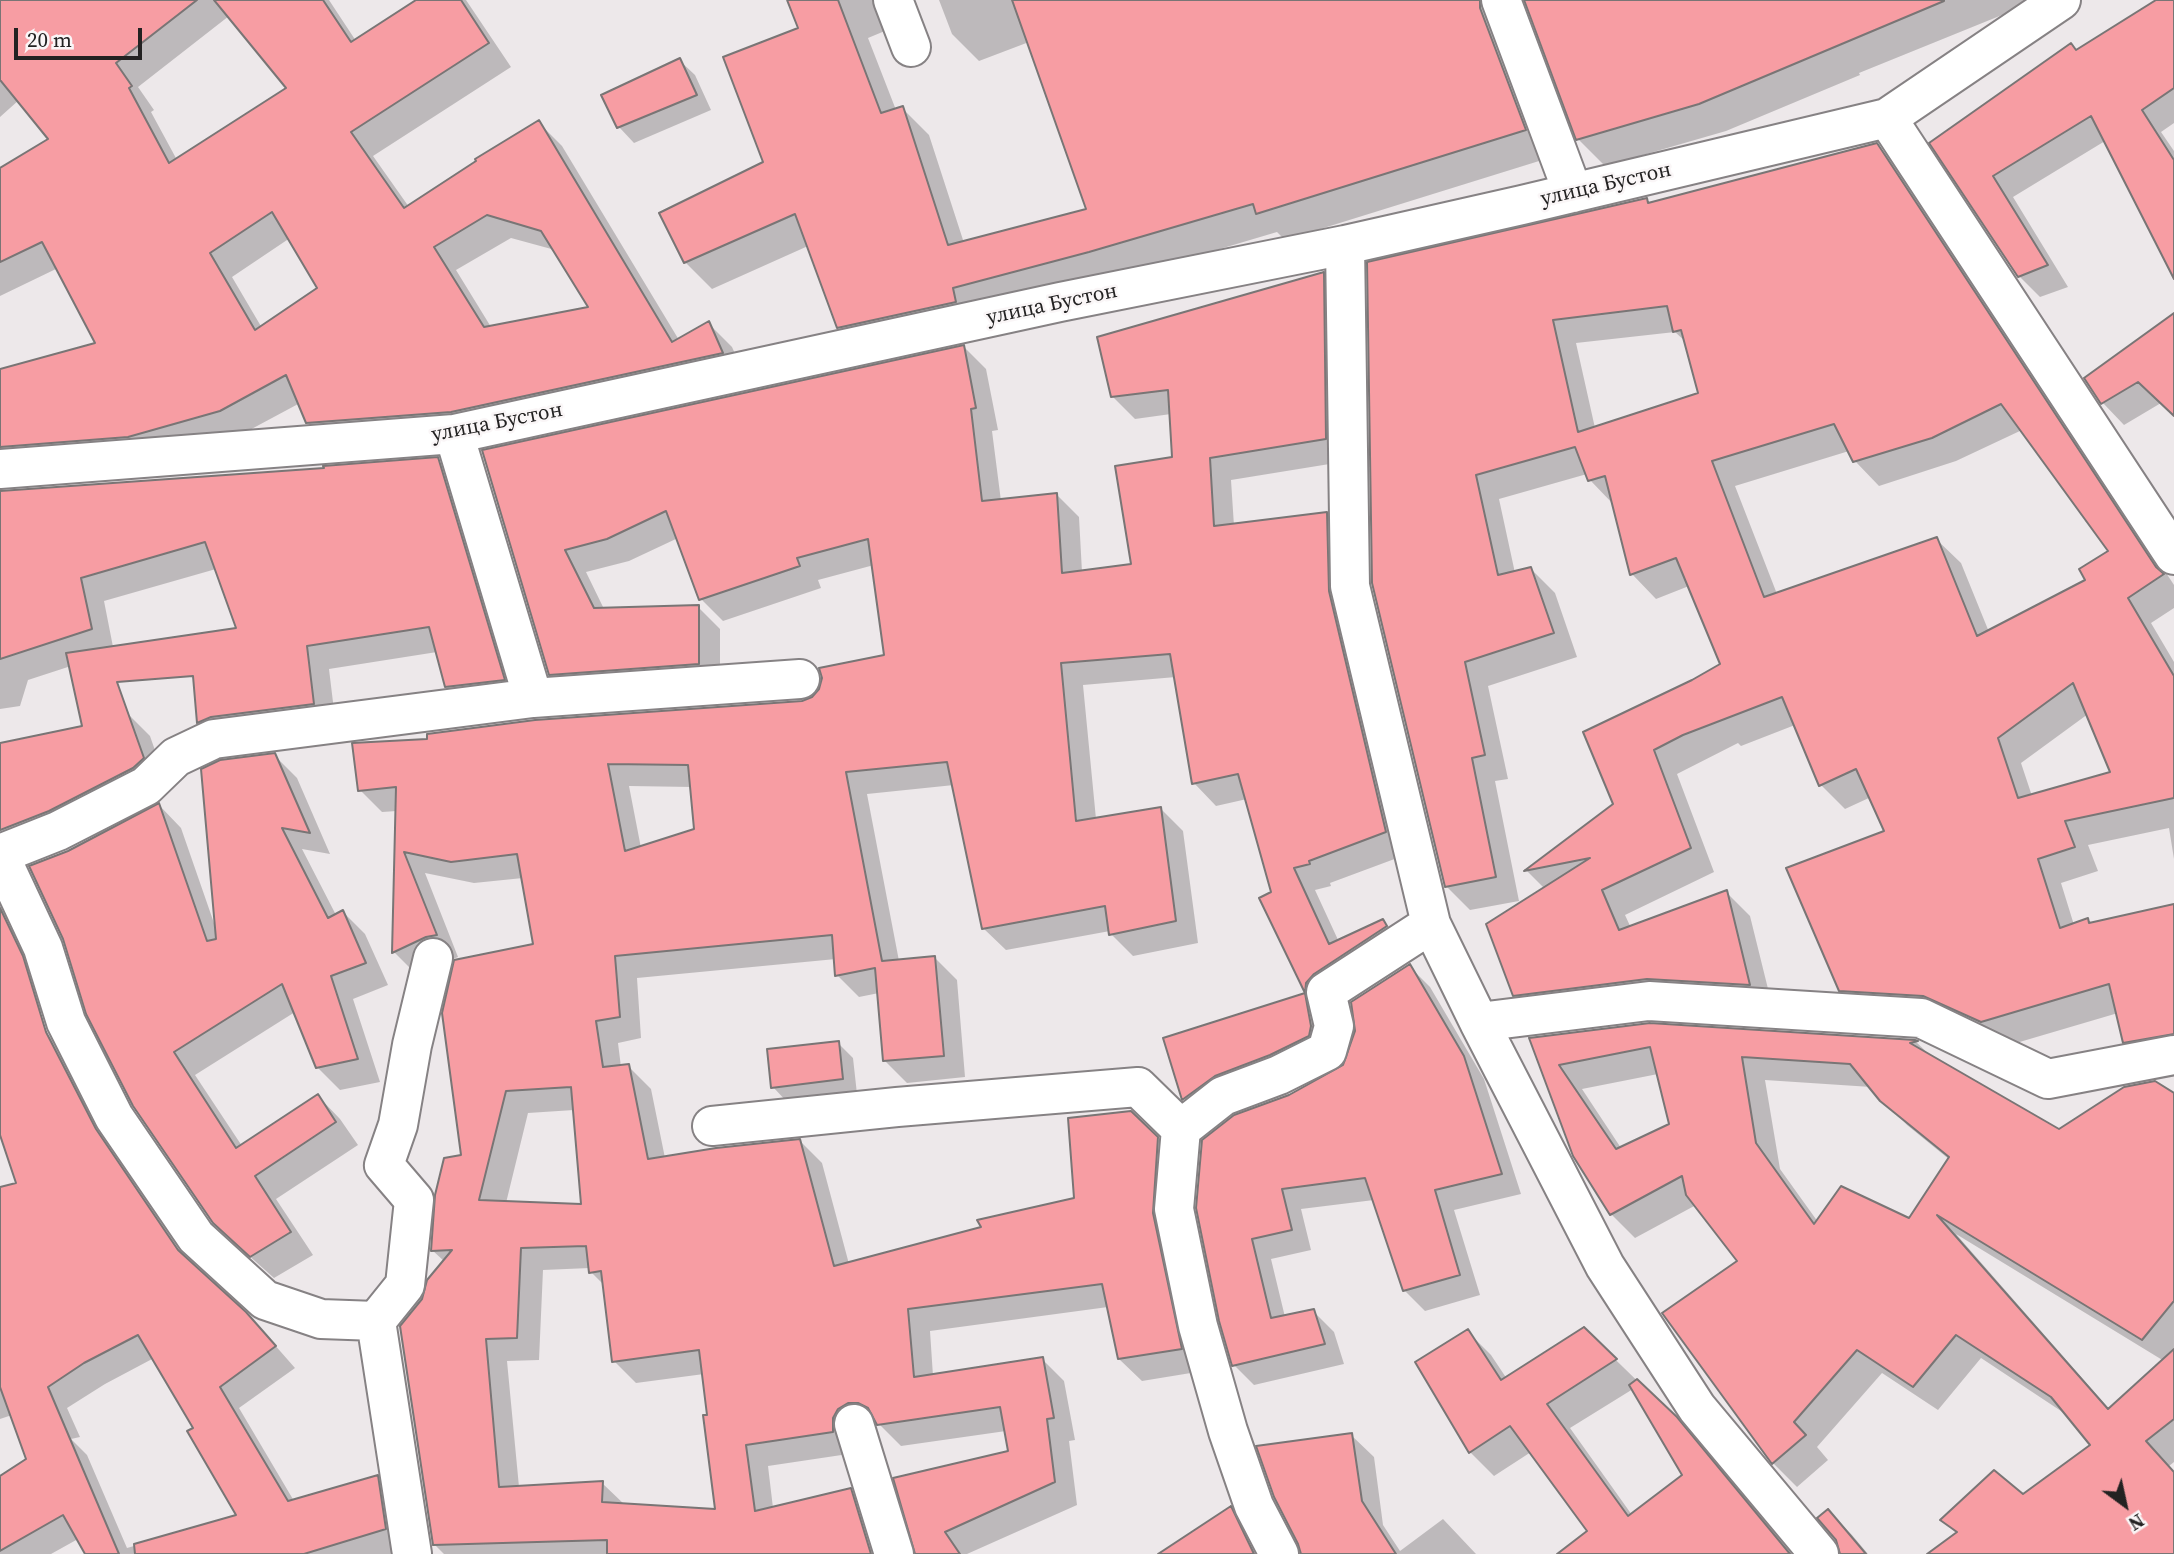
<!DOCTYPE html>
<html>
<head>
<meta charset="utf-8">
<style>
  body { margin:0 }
  #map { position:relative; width:2174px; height:1554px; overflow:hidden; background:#ede8ea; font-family:"Source Serif 4",serif }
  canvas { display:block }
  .north { position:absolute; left:2090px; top:1470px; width:70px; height:70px; -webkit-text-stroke:5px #faf6f7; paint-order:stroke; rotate:147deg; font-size:19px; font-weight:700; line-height:28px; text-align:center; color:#232222 }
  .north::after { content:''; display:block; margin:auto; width:24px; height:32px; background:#232222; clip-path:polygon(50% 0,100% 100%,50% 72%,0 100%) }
  .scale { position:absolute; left:14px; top:28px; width:128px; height:32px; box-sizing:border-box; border:4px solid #232222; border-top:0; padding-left:9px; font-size:21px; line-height:24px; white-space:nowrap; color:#232222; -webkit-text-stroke:5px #faf6f7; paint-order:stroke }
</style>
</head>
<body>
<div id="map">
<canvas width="2174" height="1554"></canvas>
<div class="north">N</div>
<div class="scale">20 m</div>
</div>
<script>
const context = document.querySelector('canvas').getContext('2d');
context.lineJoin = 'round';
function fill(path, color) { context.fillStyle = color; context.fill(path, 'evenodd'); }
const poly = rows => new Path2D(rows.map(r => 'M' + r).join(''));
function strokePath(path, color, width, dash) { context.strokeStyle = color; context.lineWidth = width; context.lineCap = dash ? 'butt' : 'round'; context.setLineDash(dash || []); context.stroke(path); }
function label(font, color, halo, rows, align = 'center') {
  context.font = font + ' "Source Serif 4",serif'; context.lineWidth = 5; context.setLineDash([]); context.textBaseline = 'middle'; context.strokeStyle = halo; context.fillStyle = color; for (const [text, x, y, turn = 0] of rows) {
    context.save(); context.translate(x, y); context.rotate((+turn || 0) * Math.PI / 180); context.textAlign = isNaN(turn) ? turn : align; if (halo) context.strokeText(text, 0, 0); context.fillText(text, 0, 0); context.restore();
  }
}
const shadow = poly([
  [0,0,329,0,356,41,419,0,466,0,511,67,373,156,409,207,539,123,562,146,679,340,709,324,732,347,745,376,331,446,307,422,300,403,244,433,3,484,1,493,327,470,437,459,461,483,527,703,470,710,446,686,437,652,329,669,336,727,222,745,199,722,238,630,216,569,104,601,114,652,28,680,20,706,0,709,0,370,98,345,58,268,0,296,0,170,51,140,19,100,0,117],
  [229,16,288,89,177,160,151,112,154,110,138,87],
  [290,238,320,288,262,328,232,277],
  [511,238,555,250,590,308,491,327,456,270],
  [789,0,881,0,892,28,868,38,896,110,902,108,929,135,964,243,1088,211,1029,42,979,61,952,34,939,0,2039,0,1859,73,1860,75,1726,131,1605,166,1578,139,1528,5,1521,6,1552,157,1285,240,1277,232,866,354,838,327,808,246,712,289,685,262,766,162,801,29],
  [2160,0,2174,0,2174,123,2161,132,2174,151,2174,275,2105,141,2013,197,2068,287,2040,297,2019,276,1932,143,2071,45,2078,52],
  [679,60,695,75,711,110,634,143,619,127,603,96],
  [1877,145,1901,169,2174,585,2174,608,2151,623,2174,662,2174,859,2169,828,2088,845,2098,871,2061,883,2074,925,2088,920,2174,977,2174,1061,2149,1066,2124,1042,2118,1013,2006,1046,1865,1015,1841,990,1887,832,1871,797,1845,809,1821,785,1795,725,1741,746,1738,743,1677,774,1714,872,1625,915,1631,928,1726,892,1750,916,1773,1009,1539,1019,1514,995,1545,889,1527,871,1615,805,1693,681,1722,665,1689,586,1656,599,1632,574,1614,505,1590,480,1587,474,1499,499,1515,573,1531,569,1555,593,1577,657,1488,686,1508,779,1495,781,1519,901,1470,910,1446,886,1369,264,1647,200,1651,204],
  [1675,332,1686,342,1700,394,1595,428,1576,343],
  [2022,430,2110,551,2088,580,1989,632,1961,563,1936,539,1777,594,1735,486,1849,451,1855,461,1879,486,1956,461],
  [2088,714,2113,773,2032,796,2021,763],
  [1323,274,1345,296,1348,461,1231,480,1234,526,1326,514,1349,536,1408,854,1330,883,1331,886,1315,890,1339,942,1383,921,1405,943,1327,1013,1306,992,1262,899,1273,893,1247,799,1216,806,1194,783,1176,677,1083,685,1096,819,1161,809,1183,831,1198,943,1133,956,1111,934,1110,931,1006,950,983,928,954,785,867,794,899,961,935,958,957,980,965,1077,907,1083,885,1061,879,993,859,997,837,975,836,959,637,978,641,1038,618,1043,621,1067,628,1066,651,1089,665,1158,800,1141,822,1163,849,1264,983,1228,1076,1199,1130,1113,1180,1161,1203,1371,1142,1381,1119,1359,1108,1307,930,1331,933,1376,1042,1359,1064,1381,1075,1440,1069,1441,1077,1505,967,1554,917,1554,1010,1452,1006,1431,901,1446,879,1424,870,1425,855,1453,768,1466,773,1508,850,1490,873,1512,885,1554,444,1554,434,1544,424,1300,445,1262,432,1250,535,945,523,878,474,883,425,873,458,957,416,974,394,952,397,811,382,812,360,790,429,741,802,703,886,656,874,565,818,580,821,588,723,621,701,599,678,538,629,561,586,572,604,609,698,607,720,629,720,686,573,697,550,674,484,452,964,347,986,369,998,430,992,431,1001,501,1057,495,1079,517,1082,572,1133,566,1174,459,1171,414,1135,419,1112,396],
  [629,786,692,787,696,830,641,848],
  [574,1110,583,1206,506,1203,528,1113],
  [590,1268,591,1272,604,1285,614,1361,636,1383,704,1374,717,1511,625,1505,602,1483,519,1487,507,1361,539,1360,543,1270],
  [2174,315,2174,415,2161,403,2124,425,2103,403,2086,378],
  [127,713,150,736,166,782,16,857,54,1009,0,1018,0,751],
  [274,755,297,778,330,854,302,849,336,915,343,912,365,934,388,985,353,999,380,1082,340,1090,317,1067,295,1012,195,1075,242,1146,318,1096,340,1119,358,1145,276,1199,313,1255,274,1278,237,1245,69,852,159,805,181,828,215,926],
  [1409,966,1430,987,1484,1079,1521,1194,1454,1210,1480,1295,1425,1311,1404,1290,1374,1200,1301,1209,1311,1250,1271,1259,1285,1317,1313,1311,1334,1332,1344,1364,1254,1385,1234,1365,1221,1320,1290,1096,1345,1067],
  [1304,995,1320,1011,1326,1042,1199,1114,1184,1099,1165,1039],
  [45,1032,66,1053,116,1152,195,1268,266,1335,295,1368,239,1408,294,1501,377,1477,398,1498,406,1549,390,1554,87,1554,78,1539,51,1554,0,1554,0,1478,54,1443,12,1415,0,1419,0,1189,19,1184,0,1129,0,1051],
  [154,1358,195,1429,238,1516,127,1548,87,1455,71,1439,80,1437,67,1408,105,1384],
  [1531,1039,1915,1041,1934,1059,2059,1131,2174,1095,2174,1462,2169,1466,2174,1472,2174,1554,1930,1554,1957,1534,1943,1520,2023,1496,2093,1446,2067,1415,1981,1358,1938,1410,1882,1373,1817,1447,1828,1460,1797,1487,1773,1463,1740,1261,1696,1205,1635,1238,1611,1214],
  [1658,1074,1671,1125,1621,1148,1582,1089],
  [1765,1080,1871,1087,1907,1125,1950,1160,1909,1221,1818,1222,1780,1169],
  [1956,1234,2164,1361,2110,1410],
  [838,1043,853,1058,857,1094,788,1103,773,1087],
  [1584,1329,1701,1443,1793,1554,1560,1554,1589,1531,1531,1452,1494,1476,1470,1452,1467,1331,1491,1355,1507,1379],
  [1633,1389,1684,1475,1632,1515,1570,1428],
  [1351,1435,1374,1457,1383,1525,1400,1551,1443,1519,1476,1554,1302,1554],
  [1231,1508,1253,1531,1264,1554,1161,1554],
  [1828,1511,1852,1535,1868,1554,1842,1554]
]);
const building = poly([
  [0,0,197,0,116,63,132,86,129,88,169,163,286,88,214,0,323,0,351,42,416,0,461,0,489,43,351,132,404,208,476,161,475,159,539,120,672,342,709,321,723,353,451,412,306,423,286,375,220,411,128,437,0,447,0,369,95,343,42,242,0,262,0,168,48,139,0,80,0,0],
  [272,212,317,288,255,330,210,253,272,212],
  [487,215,541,231,588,307,484,327,434,247,487,215],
  [787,0,838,0,881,113,903,106,948,245,1086,209,1012,0,1480,0,1480,8,1526,130,1256,214,1253,204,1089,252,953,288,956,302,837,328,795,214,684,263,659,213,763,162,723,57,798,28,787,0],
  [1524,0,1944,0,1944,1,1699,104,1576,140,1524,0],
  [2156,0,2174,0,2174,88,2142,110,2174,160,2174,279,2091,116,1993,176,2048,265,2018,277,1929,143,2071,43,2076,50,2156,0],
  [680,58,697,95,617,128,601,95,680,58],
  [1877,143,2156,567,2164,574,2128,598,2174,676,2174,798,2065,821,2075,847,2038,859,2060,928,2088,918,2089,923,2174,904,2174,1034,2123,1043,2109,984,1981,1022,1923,996,1839,991,1786,868,1884,831,1856,769,1819,786,1782,697,1683,735,1654,750,1691,848,1602,890,1619,930,1727,890,1750,985,1647,979,1513,996,1486,924,1590,858,1524,871,1613,804,1583,732,1692,680,1720,664,1676,558,1630,575,1605,476,1588,481,1575,447,1476,475,1498,575,1531,567,1554,633,1465,662,1485,755,1472,758,1496,877,1445,887,1372,583,1367,262,1647,198,1648,203,1877,143],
  [1667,306,1673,332,1681,330,1698,393,1578,432,1553,320,1667,306],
  [2001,404,2108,551,2079,569,2085,580,1977,636,1937,537,1764,597,1712,461,1834,424,1853,462,1932,438,2001,404],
  [2073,683,2110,772,2018,798,1998,738,2073,683],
  [1324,272,1326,439,1210,458,1214,526,1327,512,1329,591,1386,832,1309,861,1310,864,1294,868,1329,944,1383,919,1387,926,1314,974,1306,983,1305,993,1259,898,1271,892,1238,774,1192,784,1170,654,1061,663,1076,821,1161,807,1176,921,1109,935,1105,906,982,929,947,762,846,772,882,961,935,956,944,1056,883,1061,875,968,835,976,832,935,615,956,620,1017,596,1021,603,1067,629,1064,648,1159,716,1148,800,1139,834,1266,981,1227,977,1220,1074,1198,1068,1118,1131,1111,1158,1137,1153,1213,1182,1349,1118,1359,1102,1284,908,1309,914,1377,1043,1357,1054,1418,1047,1419,1055,1482,945,1532,960,1554,915,1554,893,1478,1008,1451,1000,1407,877,1425,868,1408,858,1403,848,1403,838,1409,833,1418,833,1432,746,1445,755,1511,851,1488,871,1554,607,1554,607,1540,433,1545,400,1326,422,1299,427,1280,452,1250,431,1251,435,1195,444,1158,461,1155,442,1013,454,960,533,944,517,854,451,862,404,852,437,935,426,937,392,953,396,787,358,791,352,743,427,739,427,734,535,720,802,701,812,697,819,689,822,678,819,668,884,655,868,539,797,558,800,566,699,600,666,511,607,539,565,550,594,608,699,605,699,664,549,675,482,450,964,345,976,408,971,409,982,501,1057,493,1062,573,1131,564,1115,466,1172,457,1168,390,1111,397,1097,337,1324,272],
  [608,764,688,765,694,829,625,851,608,764],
  [571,1087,581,1204,479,1200,506,1091,571,1087],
  [586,1246,589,1273,601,1271,612,1362,699,1350,707,1415,703,1415,715,1509,602,1502,603,1481,499,1487,486,1339,517,1338,521,1248,586,1246],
  [2174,313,2174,416,2138,382,2101,404,2084,378,2174,313],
  [438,457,505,680,445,687,429,627,307,646,314,704,211,717,197,723,193,676,117,682,144,758,133,768,49,811,0,830,0,743,82,726,66,653,236,628,205,542,81,578,92,629,0,659,0,491,324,468,323,466,438,457],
  [275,753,310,833,282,828,328,918,343,910,366,963,331,976,358,1059,316,1068,282,984,174,1052,236,1148,318,1094,336,1122,255,1176,291,1232,250,1257,213,1223,133,1106,86,1014,63,939,29,866,68,851,159,803,207,941,216,939,201,769,220,760,275,753],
  [0,908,23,956,46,1032,96,1129,178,1250,246,1312,276,1346,220,1387,288,1501,378,1475,386,1529,304,1554,135,1554,134,1544,236,1515,187,1431,193,1428,138,1335,84,1363,48,1387,119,1554,85,1554,63,1515,0,1551,0,1476,26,1459,0,1387,0,1187,16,1183,0,1135,0,908],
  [1410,964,1464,1056,1502,1174,1435,1190,1460,1275,1403,1291,1365,1178,1282,1189,1292,1230,1252,1239,1271,1318,1314,1309,1325,1344,1232,1366,1219,1321,1196,1208,1202,1140,1234,1115,1289,1095,1343,1065,1355,1031,1351,1002,1410,964],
  [1305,993,1311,1026,1309,1036,1270,1055,1215,1076,1182,1100,1163,1038,1305,993],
  [1650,1023,1915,1040,1918,1041,1910,1043,2059,1129,2124,1087,2155,1081,2174,1093,2174,1301,2142,1340,1937,1215,2108,1409,2174,1349,2174,1419,2146,1441,2174,1472,2174,1554,1927,1554,1957,1532,1940,1520,1994,1470,2023,1494,2090,1445,2051,1397,1956,1335,1913,1387,1857,1350,1794,1422,1806,1435,1772,1464,1662,1313,1737,1261,1686,1195,1682,1176,1610,1215,1573,1156,1529,1038,1650,1023],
  [1650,1047,1669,1124,1616,1149,1559,1065,1650,1047],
  [1742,1057,1850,1064,1880,1101,1949,1157,1909,1218,1841,1186,1814,1224,1756,1143,1742,1057],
  [839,1041,843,1079,771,1088,767,1049,839,1041],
  [1584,1327,1617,1359,1547,1404,1628,1516,1682,1475,1629,1385,1637,1379,1677,1417,1790,1554,1557,1554,1587,1531,1510,1426,1469,1453,1415,1362,1468,1329,1501,1380,1584,1327],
  [1352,1433,1362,1501,1396,1554,1301,1554,1298,1544,1274,1497,1256,1446,1352,1433],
  [1231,1506,1254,1554,1158,1554,1231,1506],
  [1828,1509,1866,1554,1840,1554,1836,1540,1817,1518,1828,1509]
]);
const street = poly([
  [893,0,911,47],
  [1501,0,1573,193],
  [1887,118,2174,555],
  [1345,245,1350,586,1431,924,1479,1022,1649,1001,1921,1018,2048,1079,2174,1055],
  [454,434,533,698],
  [0,469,454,434,1060,302,1345,245,1522,205,1887,118,2061,0],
  [0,854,58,831,146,786,176,757,214,739,533,698,800,679],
  [0,856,43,948,66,1022,114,1117,196,1237,265,1300,321,1319,376,1321,412,1554],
  [1479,1022,1605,1266,1697,1408,1819,1554],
  [712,1126,897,1107,1138,1087,1181,1129],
  [376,1321,405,1285,414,1200,384,1165,398,1125,412,1045,433,958],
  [854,1424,894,1554],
  [1279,1554,1254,1506,1228,1431,1198,1326,1174,1209,1181,1129,1223,1096,1279,1075,1327,1051,1334,1026,1326,992,1431,924]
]);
const streetNames = [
  ["улица Бустон",1606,185,-13],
  ["улица Бустон",1052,305,-12],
  ["улица Бустон",497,423,-11]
];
fill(shadow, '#0003');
fill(building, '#f79da3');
strokePath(building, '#797575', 2);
strokePath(street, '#868284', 42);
strokePath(street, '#fff', 38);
label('21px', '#232222', '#faf6f7', streetNames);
</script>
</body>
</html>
